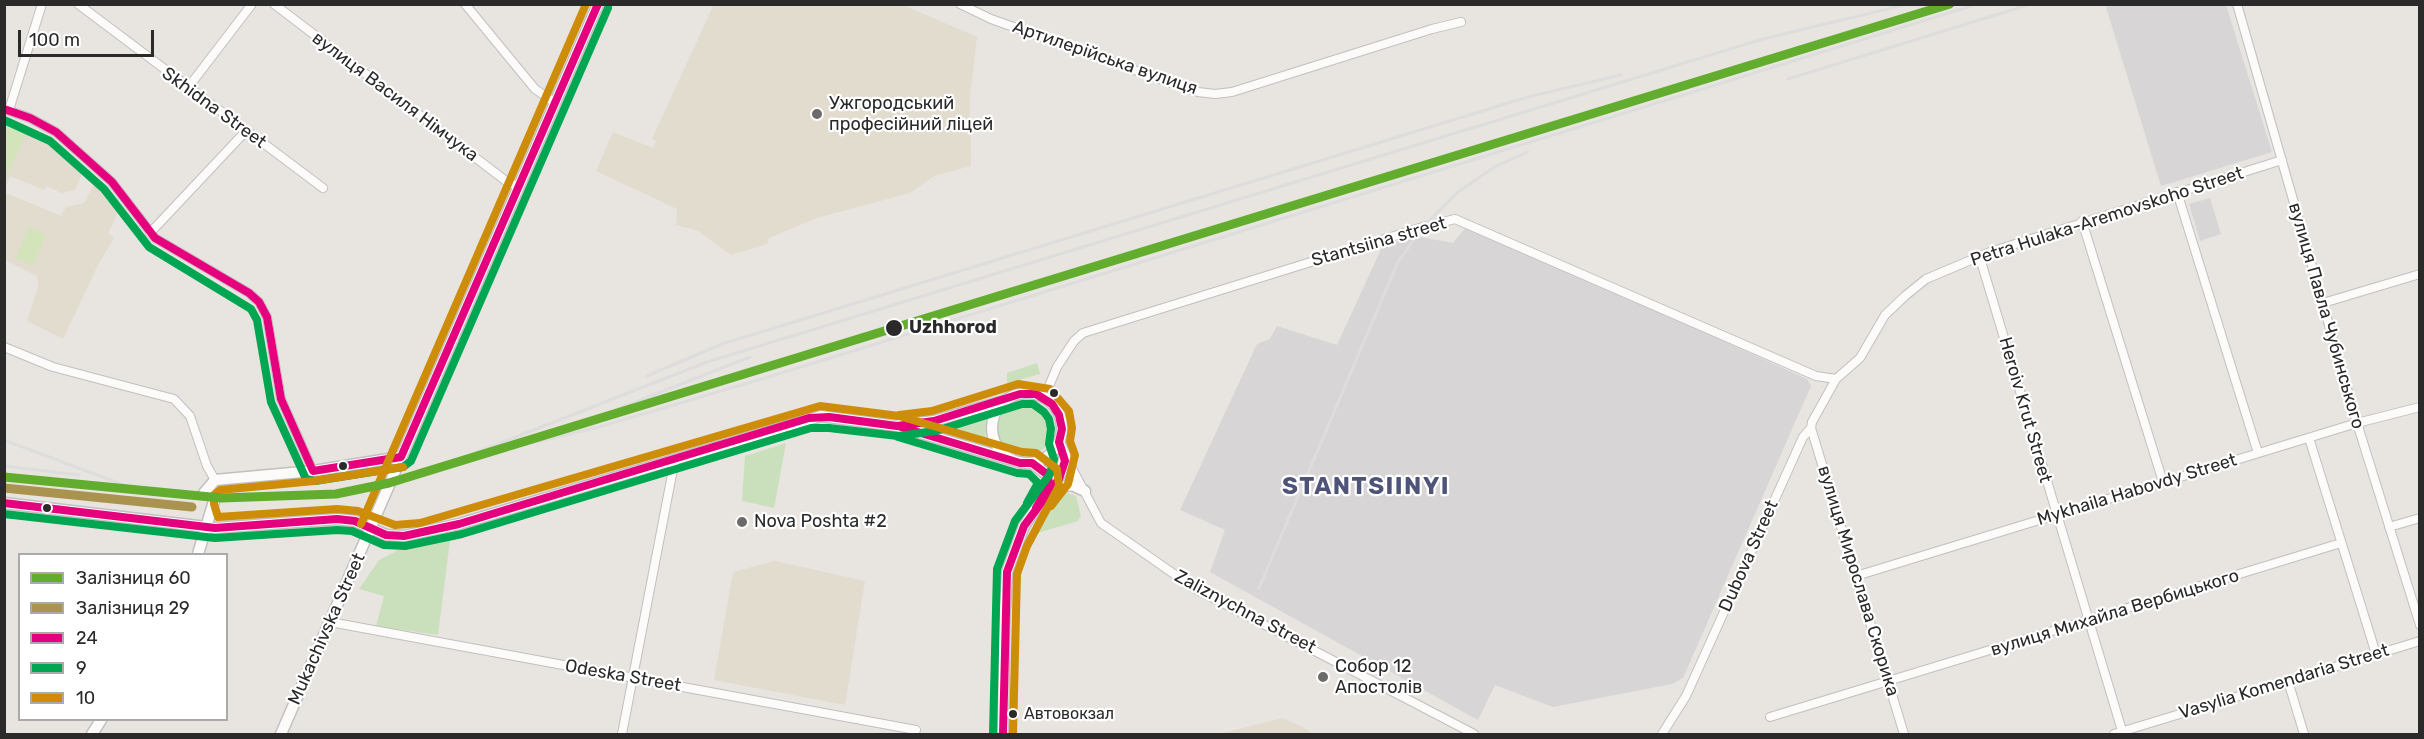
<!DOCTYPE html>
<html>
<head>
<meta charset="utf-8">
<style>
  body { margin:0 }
  #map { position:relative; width:2424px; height:739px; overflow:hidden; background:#e8e4e0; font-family:Rubik,sans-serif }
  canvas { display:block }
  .frame { position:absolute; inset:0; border:6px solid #2a2a2a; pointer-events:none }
  .legend { position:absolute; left:18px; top:553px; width:210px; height:168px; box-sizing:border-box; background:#fff; border:2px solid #aaa; margin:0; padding:8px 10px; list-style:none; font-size:18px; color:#2a2a2a }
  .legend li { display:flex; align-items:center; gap:12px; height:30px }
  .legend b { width:30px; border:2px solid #aaa }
  .scale { position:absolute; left:18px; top:30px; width:136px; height:27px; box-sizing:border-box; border:3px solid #2a2a2a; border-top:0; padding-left:8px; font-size:18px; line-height:21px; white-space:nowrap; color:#2a2a2a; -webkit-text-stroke:4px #fff; paint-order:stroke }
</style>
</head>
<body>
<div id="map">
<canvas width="2424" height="739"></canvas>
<div class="frame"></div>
<ul class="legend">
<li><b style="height:8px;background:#62ad2e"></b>Залізниця 60</li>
<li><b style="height:8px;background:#aa934e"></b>Залізниця 29</li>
<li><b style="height:8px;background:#e5007d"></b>24</li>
<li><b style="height:8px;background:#00a651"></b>9</li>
<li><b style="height:8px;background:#ce8d08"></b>10</li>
</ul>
<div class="scale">100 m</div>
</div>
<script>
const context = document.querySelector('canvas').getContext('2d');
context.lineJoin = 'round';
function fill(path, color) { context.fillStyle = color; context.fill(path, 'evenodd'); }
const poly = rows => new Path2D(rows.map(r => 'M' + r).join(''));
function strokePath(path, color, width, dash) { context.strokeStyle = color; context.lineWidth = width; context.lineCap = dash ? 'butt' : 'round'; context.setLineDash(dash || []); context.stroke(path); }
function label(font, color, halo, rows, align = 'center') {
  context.font = font + ' Rubik,sans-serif'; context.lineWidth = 4.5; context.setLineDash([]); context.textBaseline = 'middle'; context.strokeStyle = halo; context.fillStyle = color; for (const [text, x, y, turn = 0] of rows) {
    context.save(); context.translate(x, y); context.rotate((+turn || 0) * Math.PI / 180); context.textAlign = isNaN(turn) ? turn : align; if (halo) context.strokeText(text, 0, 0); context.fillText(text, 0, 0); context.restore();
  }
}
const industrial = poly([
  [2114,5,2226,5,2272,152,2161,186,2106,7],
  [2210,198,2221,234,2200,241,2189,204],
  [1466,227,1543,259,1807,379,1811,386,1683,678,1672,684,1553,707,1495,685,1478,720,1210,572,1225,530,1180,510,1257,344,1270,339,1277,326,1337,345,1383,245,1415,236,1453,243]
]);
const education = poly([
  [714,4,903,5,977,37,970,97,971,166,934,176,910,193,817,218,769,238,767,244,731,255,698,231,676,225,677,209,596,171,613,132,653,148,656,141,652,139],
  [5,124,28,130,53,145,84,170,75,190,61,193,47,186,44,190,10,176,5,189],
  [95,182,121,206,108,233,114,238,99,263,63,339,27,321,38,287,37,276,5,260,4,192,61,216,66,207,84,203],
  [775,561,865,581,845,705,714,680,733,572],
  [1282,718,1307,729,1312,734,1219,734]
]);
const green = poly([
  [1037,363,1040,374,1009,383,1007,382,1007,373],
  '998 429a27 27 0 1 1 54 0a27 27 0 1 1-54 0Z',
  [986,414,985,445,938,431,939,429],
  [786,443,774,508,742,501,745,456],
  [1065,492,1076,496,1081,516,1078,521,1031,535,1038,517],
  [450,540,438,635,376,626,384,596,359,589,379,560,400,549]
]);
const pitch = poly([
  [5,124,28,130,5,179,4,124],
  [29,227,46,235,33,265,16,258]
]);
const minor = poly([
  [78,4,323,188],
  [274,4,506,181,519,187],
  [465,4,535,89,555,103],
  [960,4,991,19,1171,83,1198,92,1215,94,1232,92,1432,29,1461,22],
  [2237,4,2357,423,2420,625],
  [187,89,252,4],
  [4,109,30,118,56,132,112,182,155,238,249,293,259,302,267,317,281,399,313,471],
  [9,110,42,4],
  [2177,192,2258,453],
  [2082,221,2163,482],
  [150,233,245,132],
  [1980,258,2123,734],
  [2323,303,2420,274],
  [4,347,53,367,174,399,190,416,207,466,215,480],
  [1044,398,1057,367,1074,341,1083,333,1423,227,1455,219,1816,376,1836,379],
  [1811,428,1904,734],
  [2309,438,2376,654],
  [1065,455,1101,523,1194,588,1474,734],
  [2389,527,2420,518],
  [1856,576,2357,423,2420,407],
  [330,622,916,730],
  [2288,681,2304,734],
  [1770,717,2341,543],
  [622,734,675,459],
  [1662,734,1686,696,1803,437,1811,428,1812,422,1836,379,1860,358,1885,315,1905,296,1926,279,1990,252,2282,160],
  [2114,734,2420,641]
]);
const secondary = poly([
  '992 428a35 35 0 1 1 70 0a35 35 0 1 1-70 0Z',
  [900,425,934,421,1004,401],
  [1032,463,1048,475,1049,485,1045,493],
  [1052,489,1072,485,1085,491],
  [204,493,215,480,313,471,401,457],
  [4,503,215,528,337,519,355,521,386,535,404,536,459,524,821,416,897,426,1009,459],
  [198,554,214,501],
  [92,734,101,720],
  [281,734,598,4],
  [1003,734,1004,624,1007,572,1024,526,1061,473,1065,455,1059,442]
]);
const rail = poly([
  [1788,79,2031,4],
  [647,376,722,344,1528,97,1621,75],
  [574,426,750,357],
  [4,440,124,485,165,494],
  [485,454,599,427,775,375,1978,4],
  [4,466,79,475],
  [424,473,707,362,1763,39,1908,4],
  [1259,588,1398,262,1423,227,1458,192,1496,166,1528,152]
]);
const bus1 = poly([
  [4,109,30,118,56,132,112,182,155,238,249,293,259,302,267,317,281,399,313,471,401,457,598,4],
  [901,427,1020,463,1032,463,1048,475,1049,485,1036,508],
  [4,503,215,528,337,519,355,521,386,535,404,536,459,524,809,418,829,417,897,426,934,421,1020,394,1036,394,1052,404,1059,415,1062,429,1059,442,1065,461,1059,479,1024,526,1007,572,1003,734]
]);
const bus2 = poly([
  [4,120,50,141,104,189,149,247,251,309,257,320,271,402,306,479,315,481,403,467,411,461,608,8],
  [898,437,1017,473,1029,474,1038,483,1027,503],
  [4,514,215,538,337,530,352,531,384,545,405,546,462,534,811,428,829,428,898,436,936,431,1022,404,1033,404,1044,412,1049,419,1051,429,1049,444,1054,459,1050,474,1015,521,997,569,993,734]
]);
const bus3 = poly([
  [899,415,932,411,1018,384,1050,389,1069,411,1072,428,1070,441,1075,455,1068,484,1051,506],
  [403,467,314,481,220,490,214,495,214,504,218,517,337,509,358,511,395,525,420,523,820,406,899,416,1022,452,1036,453,1057,469,1059,486,1027,546,1017,574,1013,734],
  [361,524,586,4]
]);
const rail1 = poly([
  [4,477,221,498,336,494,389,483,1950,4]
]);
const rail2 = poly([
  [4,488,192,507]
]);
const markers = [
  [817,114,6,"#6c6b6a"],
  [894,328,9,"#2a2a2a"],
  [1054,393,5,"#2a2a2a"],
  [343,466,5,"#2a2a2a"],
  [47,508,5,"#2a2a2a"],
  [742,522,6,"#6c6b6a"],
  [1323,677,6,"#6c6b6a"],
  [1013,714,5,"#2a2a2a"]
];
const busNames = [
  ["Автовокзал",1024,714]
];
const streetNames = [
  ["Артилерійська вулиця",1105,58,19],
  ["вулиця Василя Німчука",395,97,37],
  ["Skhidna Street",214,108,36],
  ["Petra Hulaka-Aremovskoho Street",2107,217,-18],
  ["Stantsiina street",1379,242,-16],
  ["вулиця Павла Чубинського",2326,316,74],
  ["Heroiv Krut Street",2025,410,74],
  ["Mykhaila Habovdy Street",2137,490,-17],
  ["Dubova Street",1749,556,-66],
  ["вулиця Мирослава Скорика",1858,581,73],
  ["Zaliznychna Street",1245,612,28],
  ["вулиця Михайла Вербицького",2115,613,-17],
  ["Mukachivska Street",327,629,-66],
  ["Odeska Street",623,676,10],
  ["Vasylia Komendaria Street",2284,682,-17]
];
const poiNames = [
  ["Ужгородський",829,104],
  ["професійний ліцей",829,125],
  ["Nova Poshta #2",754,522],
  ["Собор 12",1335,667],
  ["Апостолів",1335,688]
];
const stopNames = [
  ["Uzhhorod",909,328]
];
const districtNames = [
  ["STANTSIINYI",1366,487]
];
fill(industrial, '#d8d5d7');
fill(education, '#e2dccf');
fill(green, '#cae0bc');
fill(pitch, '#d3e3ba');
strokePath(minor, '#c1c0c0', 10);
strokePath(secondary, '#c1c0c0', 13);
strokePath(minor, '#fcfbfa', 8);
strokePath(secondary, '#fcfbfa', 10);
strokePath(rail, '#deddde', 3);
strokePath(bus1, '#e5007d', 8);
strokePath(bus2, '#00a651', 8);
strokePath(bus3, '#ce8d08', 8);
strokePath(rail1, '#62ad2e', 9);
strokePath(rail2, '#aa934e', 9);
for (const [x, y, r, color] of markers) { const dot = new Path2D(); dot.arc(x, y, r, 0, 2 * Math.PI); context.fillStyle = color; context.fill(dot); strokePath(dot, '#fff', 2); }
label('16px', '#2a2a2a', '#fff', busNames, 'left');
label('18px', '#2a2a2a', '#fff', streetNames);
label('18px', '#2a2a2a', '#fff', poiNames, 'left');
label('bold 18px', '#2a2a2a', '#fff', stopNames, 'left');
context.letterSpacing = '1.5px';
label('bold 24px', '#4e5477', '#fff', districtNames);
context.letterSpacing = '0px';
</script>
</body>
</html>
